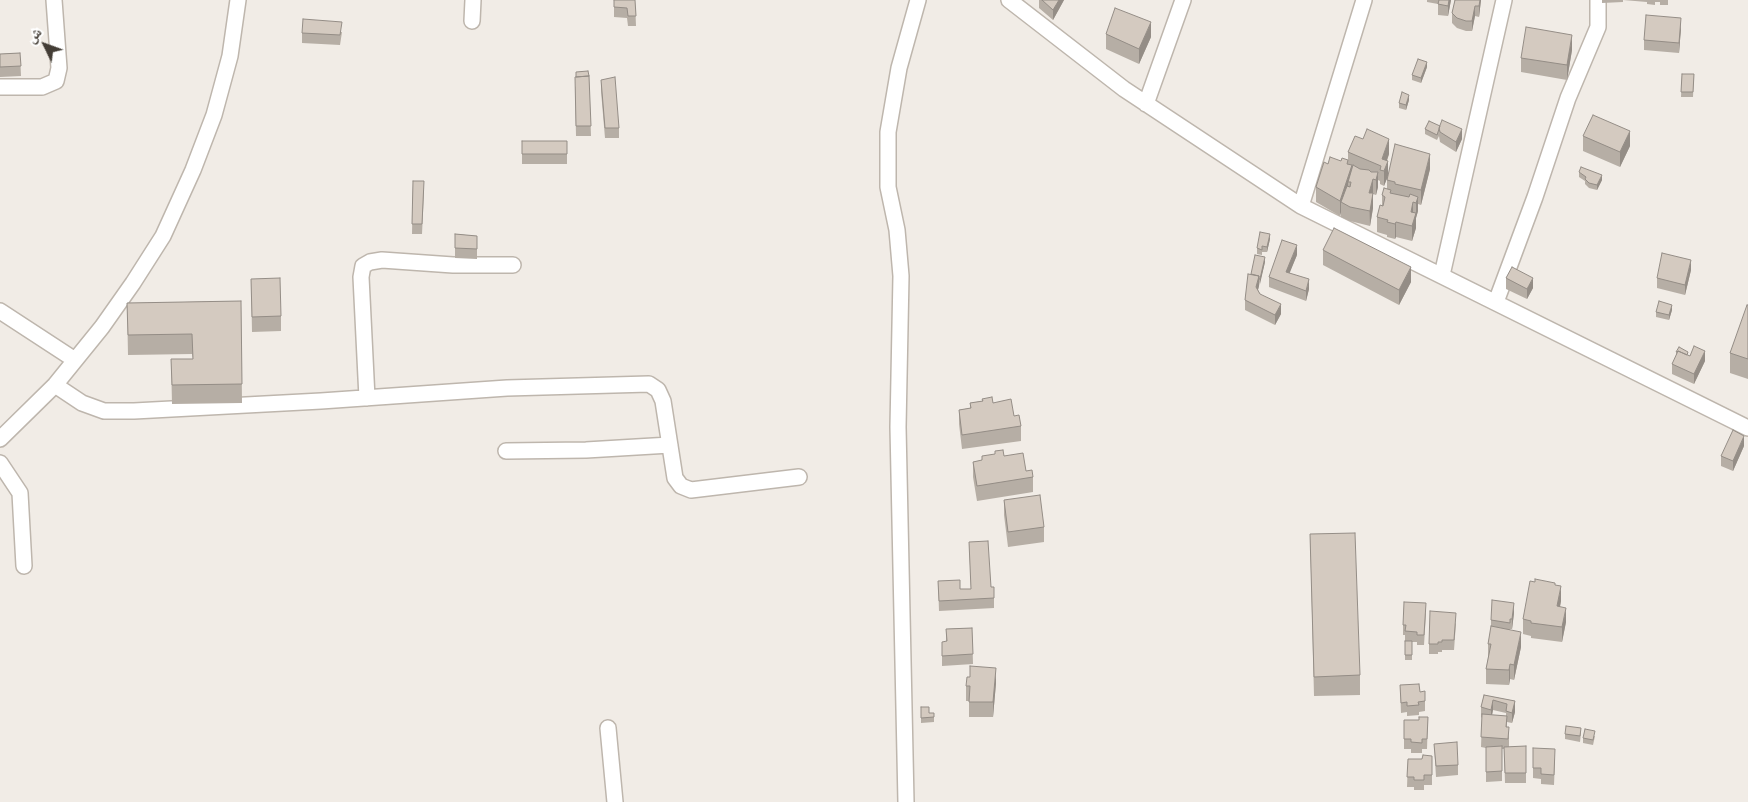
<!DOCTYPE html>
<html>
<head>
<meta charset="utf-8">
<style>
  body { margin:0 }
  #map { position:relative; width:1748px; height:802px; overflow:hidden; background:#f1ece6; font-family:Manrope,"Noto Naskh Arabic",sans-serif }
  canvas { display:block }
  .north { position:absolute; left:20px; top:20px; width:50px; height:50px; -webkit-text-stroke:4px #fff; paint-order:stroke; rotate:312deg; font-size:14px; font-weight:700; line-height:20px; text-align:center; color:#433d36 }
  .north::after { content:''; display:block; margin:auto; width:18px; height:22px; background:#433d36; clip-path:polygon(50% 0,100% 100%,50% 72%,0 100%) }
</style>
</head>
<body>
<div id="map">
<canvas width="1748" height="802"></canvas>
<div class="north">ش</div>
</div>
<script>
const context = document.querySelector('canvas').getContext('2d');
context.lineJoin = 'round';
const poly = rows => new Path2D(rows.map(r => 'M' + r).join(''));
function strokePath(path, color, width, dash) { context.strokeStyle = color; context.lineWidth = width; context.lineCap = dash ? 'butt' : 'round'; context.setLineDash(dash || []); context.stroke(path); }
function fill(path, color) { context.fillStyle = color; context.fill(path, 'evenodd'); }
const minor = poly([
  [1009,0,1124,89,1301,206,1748,428],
  [472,21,473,0],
  [0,87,42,87,56,81,59,68,54,0],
  [1146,104,1183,0],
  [1301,206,1364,0],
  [1442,275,1504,0],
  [1496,302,1535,197,1568,98,1598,27,1598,0],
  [0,311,75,360],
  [55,385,82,403,104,411,134,411,321,401,507,388,649,384,658,390,663,401,675,478,681,486,691,490,799,477],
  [367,398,361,277,363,266,370,262,382,260,453,265,513,265],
  [0,439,55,385,102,327,133,283,163,236,193,170,214,115,230,56,238,0],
  [506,451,586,450,670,445],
  [0,463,20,493,24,566],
  [608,728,615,802],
  [906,802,898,427,901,276,897,230,888,187,888,132,899,68,918,0]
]);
const wall = poly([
  [614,0,635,0,636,26,628,26,627,18,614,17],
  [1039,0,1064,0,1053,20,1039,8],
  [1427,0,1451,0,1448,16,1438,15,1438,4,1427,2],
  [1455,0,1481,0,1479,17,1475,16,1472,31,1466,31,1457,28,1452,23,1452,13],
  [1602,0,1668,0,1668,5,1660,5,1660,2,1655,2,1655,5,1647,4,1647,2,1623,0,1623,2,1602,3],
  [1681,28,1679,53,1644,50,1644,40],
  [342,32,340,45,302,43,302,33],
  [1106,34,1151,37,1139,64,1106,49],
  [1572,50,1567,80,1521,72,1521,58],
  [20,53,21,76,0,77,0,54],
  [1427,67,1421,83,1412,80,1412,75],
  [1682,74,1694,74,1693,97,1681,97],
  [589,76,591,136,576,136,575,87],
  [601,80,619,128,619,138,605,138,601,91],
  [1409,100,1406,110,1399,108,1399,103],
  [1429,121,1462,139,1456,152,1440,142,1439,136,1437,140,1425,134,1425,129],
  [1583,136,1630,146,1620,167,1583,151],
  [1363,139,1389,154,1387,161,1388,175,1430,169,1421,205,1418,204,1418,211,1416,218,1416,228,1412,241,1396,237,1395,239,1387,237,1387,235,1377,232,1377,217,1382,206,1382,195,1387,189,1387,178,1384,186,1380,184,1380,181,1378,180,1378,187,1376,195,1373,194,1373,208,1370,226,1350,221,1341,217,1341,212,1340,216,1316,202,1316,187,1328,164,1348,160,1348,152],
  [522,141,567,141,567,164,522,164],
  [1579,172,1602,180,1597,190,1589,188,1585,184,1585,181,1579,177],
  [413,181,424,191,422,234,412,234],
  [455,234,477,236,477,259,455,258],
  [1270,239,1267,252,1262,252,1262,255,1257,254,1257,248],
  [1323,250,1411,282,1399,305,1323,265],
  [1297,255,1289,273,1309,289,1306,301,1269,287,1269,277],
  [1265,262,1258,290,1260,294,1281,314,1275,325,1245,310,1245,300,1251,274],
  [1691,270,1685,295,1657,288,1657,278],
  [1506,278,1533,288,1527,299,1506,289],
  [251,279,281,316,281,331,252,332],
  [241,301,242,403,172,404,171,359,193,359,192,354,128,355,127,303],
  [1748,305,1748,379,1730,373,1730,353],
  [1672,310,1669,320,1656,317,1656,312],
  [1676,352,1705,361,1694,384,1672,374,1672,364,1676,356],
  [982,399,993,403,1014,416,1021,426,1021,441,962,449,959,424,959,410,970,408,970,403,982,401],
  [1744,446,1733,471,1721,466,1721,456],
  [982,456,1004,456,1026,471,1033,477,1033,492,977,501,973,477,973,462,982,460],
  [1004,500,1044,527,1044,542,1008,547,1004,515],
  [1310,534,1360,675,1360,695,1314,696],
  [969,542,991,587,994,587,994,608,939,611,938,581,960,589,971,589],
  [1555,586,1561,601,1560,607,1566,622,1562,642,1531,638,1531,636,1523,634,1523,619],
  [1426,613,1424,645,1417,645,1417,642,1412,642,1412,660,1405,660,1405,635,1403,635,1403,625],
  [1514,613,1512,629,1510,629,1510,630,1521,647,1514,680,1510,679,1509,685,1486,684,1486,669,1488,658,1488,644,1491,630,1491,620],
  [1456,623,1454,650,1442,650,1442,652,1438,652,1438,654,1429,654,1429,644],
  [972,628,973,664,942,666,942,642,946,642,946,629],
  [996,683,993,717,969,717,969,701,966,701,966,686],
  [1400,685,1420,692,1425,701,1425,711,1419,712,1419,715,1407,716,1407,712,1401,713],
  [1484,695,1515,701,1515,712,1512,723,1507,722,1507,727,1509,737,1509,747,1526,746,1526,783,1505,783,1504,749,1502,749,1502,781,1486,782,1486,748,1481,747,1482,718,1481,717,1481,707],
  [1493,710,1506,713,1506,716,1492,715],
  [921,707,929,713,934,713,934,722,921,723],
  [1428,717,1427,749,1422,749,1422,753,1411,753,1411,749,1404,749,1404,720,1419,720],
  [1581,733,1580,742,1565,739,1565,734],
  [1595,736,1593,745,1583,743,1583,738],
  [1434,744,1458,765,1458,775,1436,777],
  [1432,756,1432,785,1424,785,1424,790,1414,790,1414,787,1407,787,1408,759,1422,759],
  [1555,759,1554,785,1541,784,1541,779,1533,778,1533,768]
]);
const shadedWall = poly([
  [1059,0,1064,0,1053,20,1053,10],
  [1449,0,1451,0,1448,16,1448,6],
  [1480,0,1481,0,1479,17,1479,6],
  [1475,6,1475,16,1472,31,1472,21],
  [1681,18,1681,28,1679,53,1679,43],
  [1151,22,1151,37,1139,64,1139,49],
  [1572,35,1572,50,1567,80,1567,65],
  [1427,62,1427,67,1421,83,1421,78],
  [1409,95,1409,100,1406,110,1406,105],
  [1462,129,1462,139,1456,152,1456,142],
  [1630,131,1630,146,1620,167,1620,152],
  [1389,139,1389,154,1383,171,1382,159],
  [1430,154,1430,169,1421,205,1421,190],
  [1388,161,1388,176,1384,186,1384,171],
  [1352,165,1352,180,1351,182,1348,182,1348,191,1341,202,1341,212,1340,216,1340,201],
  [1378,172,1378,187,1376,195,1376,180],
  [1602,175,1602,180,1597,190,1597,185],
  [1373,179,1373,208,1370,226,1369,193],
  [1418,197,1418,211,1416,218,1416,203],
  [1413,202,1413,217,1411,226,1411,212],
  [1416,213,1416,228,1412,241,1412,226],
  [1396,222,1396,237,1395,239,1395,224],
  [1270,234,1270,239,1267,252,1267,247],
  [1297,245,1297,255,1286,282,1286,272],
  [1265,257,1265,262,1260,284,1260,279],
  [1691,260,1691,270,1685,295,1685,285],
  [1411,267,1411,282,1399,305,1399,290],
  [1259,276,1259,286,1256,297,1256,287],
  [1533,278,1533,288,1527,299,1527,289],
  [1309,279,1309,289,1306,301,1306,291],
  [1281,304,1281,314,1275,325,1275,315],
  [1672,305,1672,310,1669,320,1669,315],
  [1705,351,1705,361,1694,384,1694,374],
  [1744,436,1744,446,1733,471,1733,461],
  [1561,586,1561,601,1557,621,1557,606],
  [1514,603,1514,613,1512,629,1512,619],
  [1566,608,1566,622,1562,642,1562,627],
  [1521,632,1521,647,1514,680,1514,665],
  [1510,664,1510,679,1509,685,1509,670],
  [996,668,996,683,993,717,993,702],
  [1493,700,1493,710,1491,720,1491,710],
  [1515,701,1515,712,1512,723,1512,713]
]);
const building = poly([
  [614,0,635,0,636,16,628,16,627,8,614,7,614,0],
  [1042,0,1059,0,1053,10,1042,0],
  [1439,0,1449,0,1448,6,1438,4,1439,0],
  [1455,0,1480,0,1479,6,1475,6,1472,21,1466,21,1457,18,1452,13,1455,0],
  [1115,8,1151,22,1139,49,1106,34,1115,8],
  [1646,15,1681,18,1679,43,1644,40,1646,15],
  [303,19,342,22,340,35,302,33,303,19],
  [1526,27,1572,35,1567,65,1521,58,1526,27],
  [20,53,21,66,0,67,0,54,20,53],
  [1418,59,1427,62,1421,78,1412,75,1418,59],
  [588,71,589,76,576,77,576,72,588,71],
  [1682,74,1694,74,1693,92,1681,92,1682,74],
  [589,76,591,126,576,126,575,77,589,76],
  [615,77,619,128,605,128,601,80,615,77],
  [1402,92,1409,95,1406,105,1399,103,1402,92],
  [1593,115,1630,131,1620,152,1583,136,1593,115],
  [1442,120,1462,129,1456,142,1440,132,1439,128,1442,120],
  [1429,121,1440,126,1437,135,1425,129,1429,121],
  [1367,129,1389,139,1382,159,1388,161,1384,171,1380,170,1381,166,1348,152,1355,136,1363,139,1367,129],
  [522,141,567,141,567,154,522,154,522,141],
  [1395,144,1430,154,1421,190,1395,184,1395,182,1387,180,1395,144],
  [1330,157,1341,161,1342,158,1348,160,1347,164,1352,165,1340,201,1316,187,1324,162,1328,164,1330,157],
  [1353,165,1360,169,1369,170,1371,172,1378,172,1376,180,1373,179,1369,193,1373,193,1370,211,1350,207,1341,202,1347,186,1350,187,1351,182,1348,182,1353,165],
  [1581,167,1602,175,1597,185,1589,183,1585,179,1586,177,1579,172,1581,167],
  [413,181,424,181,422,224,412,224,413,181],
  [1384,188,1391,190,1390,193,1409,197,1410,194,1418,197,1416,203,1413,202,1411,212,1416,213,1412,226,1396,222,1395,224,1387,222,1388,220,1377,217,1380,205,1383,206,1385,197,1382,195,1384,188],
  [1334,228,1411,267,1399,290,1323,250,1334,228],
  [1260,232,1270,234,1267,247,1262,246,1262,250,1257,248,1260,232],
  [455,234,477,236,477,249,455,248,455,234],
  [1282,240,1297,245,1286,272,1309,279,1306,291,1269,277,1282,240],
  [1662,253,1691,260,1685,285,1657,278,1662,253],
  [1255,255,1265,257,1260,279,1259,279,1259,276,1251,274,1255,255],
  [1512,267,1533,278,1527,289,1506,278,1512,267],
  [1248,274,1259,276,1256,287,1260,294,1281,304,1275,315,1245,300,1248,274],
  [280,278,281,316,252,317,251,279,280,278],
  [241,301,242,384,172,385,171,359,193,359,192,334,128,335,127,303,241,301],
  [1659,301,1672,305,1669,315,1656,312,1659,301],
  [1747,305,1748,305,1748,359,1730,353,1747,305],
  [1694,346,1705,351,1694,374,1672,364,1678,351,1690,356,1694,346],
  [1679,347,1688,352,1687,355,1678,351,1677,352,1676,352,1679,347],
  [992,397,993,403,1011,399,1014,416,1019,415,1021,426,962,435,959,410,971,408,970,403,983,401,982,399,992,397],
  [1733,430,1744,436,1733,461,1721,456,1733,430],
  [1003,450,1004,456,1023,453,1026,471,1032,470,1033,477,977,486,973,462,982,460,982,456,995,454,995,451,1003,450],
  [1040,495,1044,527,1008,532,1004,500,1040,495],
  [1355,533,1360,675,1314,677,1310,534,1355,533],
  [988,541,991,587,994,587,994,598,939,601,938,581,960,580,960,589,971,589,969,542,988,541],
  [1535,579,1555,583,1555,585,1561,586,1557,606,1566,608,1562,627,1531,623,1531,621,1523,619,1530,581,1535,582,1535,579],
  [1492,600,1514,603,1512,619,1510,619,1510,623,1491,620,1492,600],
  [1404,602,1426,603,1424,635,1417,635,1417,632,1405,631,1406,625,1403,625,1404,602],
  [1430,611,1456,613,1454,640,1442,640,1442,642,1438,642,1438,644,1429,644,1430,611],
  [1491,626,1521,632,1514,665,1510,664,1509,670,1486,669,1491,644,1488,644,1491,626],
  [972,628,973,654,942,656,942,642,947,641,946,629,972,628],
  [1405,641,1412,641,1412,655,1405,655,1405,641],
  [970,666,996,668,993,702,969,702,970,686,966,686,967,677,970,677,970,666],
  [1419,684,1420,692,1425,691,1425,701,1418,702,1419,705,1407,706,1407,702,1401,703,1400,685,1419,684],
  [1484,695,1515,701,1512,713,1506,711,1507,704,1493,700,1491,710,1481,707,1484,695],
  [921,707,929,707,929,713,934,713,934,717,921,718,921,707],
  [1482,714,1507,716,1506,727,1509,727,1508,739,1481,737,1482,714],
  [1419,717,1428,717,1427,739,1422,739,1422,743,1411,742,1411,739,1404,739,1404,720,1419,720,1419,717],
  [1566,726,1581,728,1580,736,1565,734,1566,726],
  [1585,729,1595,731,1593,740,1583,738,1585,729],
  [1457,742,1458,765,1436,766,1434,744,1457,742],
  [1502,746,1502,771,1486,772,1486,747,1502,746],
  [1526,746,1526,773,1505,773,1504,747,1526,746],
  [1533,748,1555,749,1554,775,1541,774,1541,768,1533,768,1533,748],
  [1423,755,1432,756,1432,775,1424,775,1424,780,1414,780,1414,777,1407,777,1408,759,1422,759,1423,755]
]);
strokePath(minor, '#beb6ad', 18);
strokePath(minor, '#fff', 15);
fill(wall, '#b6aea5');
fill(shadedWall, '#948d86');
fill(building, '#d4cac0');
strokePath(building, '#948d86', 1);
</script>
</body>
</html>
